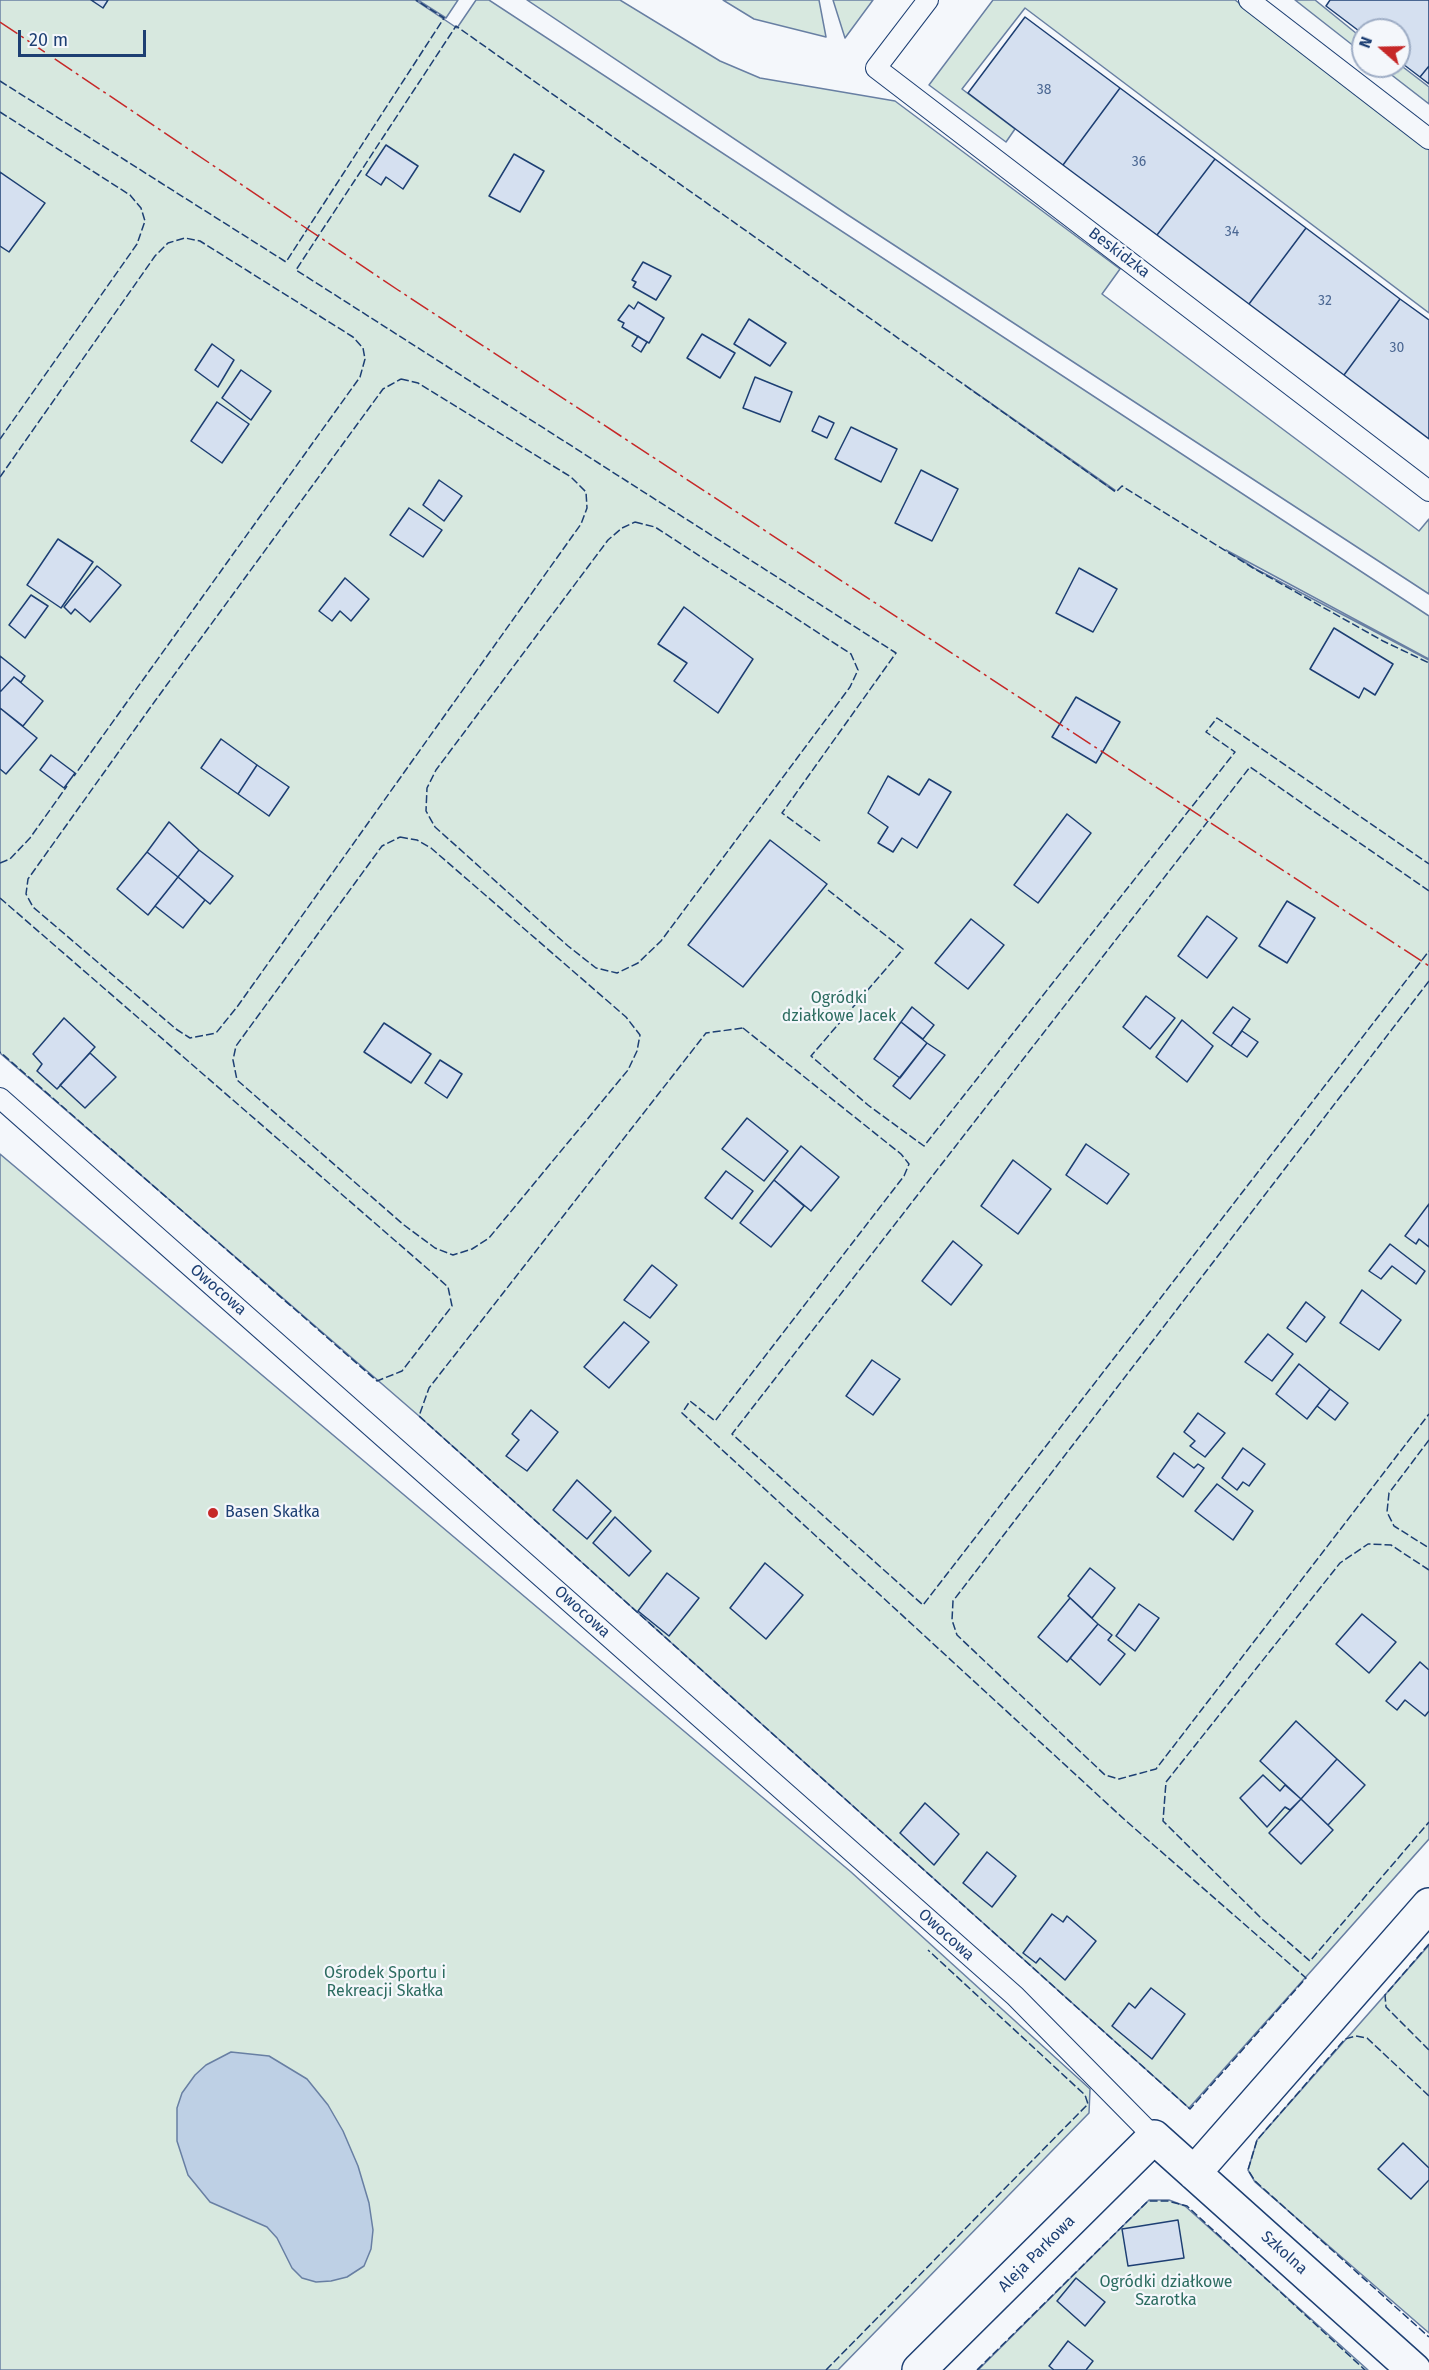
<!DOCTYPE html>
<html>
<head>
<meta charset="utf-8">
<style>
  body { margin:0 }
  #map { position:relative; width:1429px; height:2370px; overflow:hidden; background:#f4f7fb; font-family:"Fira Sans",sans-serif }
  canvas { display:block }
  .north { position:absolute; left:1351px; top:18px; width:60px; height:60px; box-sizing:border-box; background:#f4f7fb; border:2px solid #9eadc5; border-radius:50%; rotate:290deg; font-size:16px; font-weight:700; line-height:24px; text-align:center; color:#1d3f73 }
  .north::after { content:''; display:block; margin:auto; width:21px; height:27px; background:#c62828; clip-path:polygon(50% 0,100% 100%,50% 72%,0 100%) }
  .scale { position:absolute; left:18px; top:30px; width:128px; height:27px; box-sizing:border-box; border:3px solid #1d3f73; border-top:0; padding-left:8px; font-size:18px; line-height:21px; white-space:nowrap; color:#1d3f73; -webkit-text-stroke:4px #f4f7fb; paint-order:stroke }
</style>
</head>
<body>
<div id="map">
<canvas width="1429" height="2370"></canvas>
<div class="north">N</div>
<div class="scale">20 m</div>
</div>
<script>
const context = document.querySelector('canvas').getContext('2d');
context.lineJoin = 'round';
function fill(path, color) { context.fillStyle = color; context.fill(path, 'evenodd'); }
const poly = rows => new Path2D(rows.map(r => 'M' + r).join(''));
function strokePath(path, color, width, dash) { context.strokeStyle = color; context.lineWidth = width; context.lineCap = dash ? 'butt' : 'round'; context.setLineDash(dash || []); context.stroke(path); }
function label(font, color, halo, rows, align = 'center') {
  context.font = font + ' "Fira Sans",sans-serif'; context.lineWidth = 4.5; context.setLineDash([]); context.textBaseline = 'middle'; context.strokeStyle = halo; context.fillStyle = color; for (const [text, x, y, turn = 0] of rows) {
    context.save(); context.translate(x, y); context.rotate((+turn || 0) * Math.PI / 180); context.textAlign = isNaN(turn) ? turn : align; if (halo) context.strokeText(text, 0, 0); context.fillText(text, 0, 0); context.restore();
  }
}
const green = poly([
  [0,0,415,0,457,28,476,0,489,0,1429,616,1429,659,1226,550,1254,568,1429,660,1429,1839,1189,2108,419,1416,0,1053,0,0],
  [965,385,1115,490,1114,491,965,385],
  [418,0,458,0,446,18,418,0],
  [527,0,620,0,720,61,760,78,895,101,1120,269,1102,294,1419,531,1429,519,1429,594,848,215,527,0],
  [723,0,819,0,826,37,754,19,723,0],
  [833,0,873,0,845,38,833,0],
  [993,0,1235,0,1429,144,1429,313,1025,8,962,89,1015,129,1006,142,929,85,993,0],
  [1295,0,1315,0,1362,38,1355,47,1295,0],
  [1399,64,1429,87,1429,104,1380,66,1399,64],
  [0,1154,851,1872,1090,2089,1089,2113,838,2370,0,2370,0,1154],
  [1429,1945,1429,2333,1255,2182,1248,2170,1257,2140,1429,1945],
  [1149,2200,1169,2200,1185,2206,1368,2370,978,2370,1149,2200]
]);
const water = poly([
  [231,2052,269,2056,307,2079,328,2105,343,2131,358,2166,369,2203,373,2230,371,2249,364,2266,347,2277,331,2281,316,2282,302,2278,292,2268,277,2238,267,2227,210,2202,188,2175,177,2141,177,2108,182,2093,195,2075,206,2065,231,2052]
]);
const building = poly([
  [91,0,108,0,103,8,91,0],
  [1330,0,1429,0,1429,66,1420,77,1399,61,1399,30,1363,30,1363,34,1326,6,1330,0],
  [1025,17,1120,88,1063,165,968,93,1025,17],
  [1429,66,1429,84,1420,77,1429,66],
  [1120,88,1215,159,1157,235,1063,165,1120,88],
  [386,145,418,166,403,189,386,177,381,185,366,175,386,145],
  [514,154,544,171,520,212,489,196,514,154],
  [1215,159,1306,228,1249,304,1157,235,1215,159],
  [0,172,45,203,9,252,0,246,0,172],
  [1306,228,1400,299,1344,375,1249,304,1306,228],
  [643,262,671,276,656,300,633,287,636,282,632,280,643,262],
  [1400,299,1429,320,1429,439,1344,375,1400,299],
  [638,302,664,318,649,343,622,327,624,323,618,320,629,305,634,309,638,302],
  [749,319,786,343,770,366,734,344,749,319],
  [702,334,735,353,720,378,687,358,702,334],
  [638,336,647,342,641,352,632,346,638,336],
  [212,344,234,360,218,387,195,370,212,344],
  [241,370,271,391,251,420,222,398,241,370],
  [755,377,792,392,780,422,743,408,755,377],
  [217,402,249,424,222,463,191,441,217,402],
  [819,416,834,423,827,438,812,431,819,416],
  [851,427,897,449,881,482,835,459,851,427],
  [921,470,958,489,932,541,895,523,921,470],
  [439,480,462,496,444,521,423,505,439,480],
  [409,508,442,530,423,557,390,535,409,508],
  [58,539,93,562,61,608,27,585,58,539],
  [97,566,121,585,90,622,75,609,71,614,64,607,97,566],
  [1079,568,1117,589,1093,632,1056,613,1079,568],
  [345,578,369,599,351,621,340,611,332,621,319,611,345,578],
  [31,595,48,606,25,638,9,625,31,595],
  [684,607,753,659,718,713,674,681,687,663,658,644,684,607],
  [1334,628,1393,664,1375,695,1364,688,1359,698,1310,669,1334,628],
  [0,656,25,676,21,682,14,677,0,692,0,656],
  [14,677,43,701,23,726,0,708,0,692,14,677],
  [1076,697,1120,722,1096,763,1052,737,1076,697],
  [0,708,37,738,6,774,0,769,0,708],
  [221,739,257,765,238,794,201,768,221,739],
  [51,755,75,773,64,788,40,770,51,755],
  [257,765,289,787,269,816,238,794,257,765],
  [888,776,919,795,929,779,951,792,917,848,902,838,893,852,878,843,888,827,868,813,888,776],
  [1067,814,1091,833,1038,903,1014,885,1067,814],
  [169,822,199,850,178,877,147,852,169,822],
  [770,840,827,884,743,987,688,945,770,840],
  [199,850,233,876,210,904,178,877,199,850],
  [147,852,178,877,148,915,117,889,147,852],
  [178,877,205,900,183,928,155,906,178,877],
  [1287,901,1315,918,1287,963,1259,946,1287,901],
  [1207,916,1237,938,1207,978,1178,956,1207,916],
  [971,919,1004,945,968,989,935,963,971,919],
  [1146,996,1175,1018,1150,1049,1123,1027,1146,996],
  [912,1007,934,1025,923,1039,901,1022,912,1007],
  [1233,1007,1250,1019,1231,1046,1213,1033,1233,1007],
  [64,1018,95,1047,57,1089,37,1071,42,1064,33,1054,64,1018],
  [1182,1020,1213,1046,1187,1082,1156,1057,1182,1020],
  [901,1022,927,1043,900,1078,874,1059,901,1022],
  [384,1023,431,1054,411,1083,364,1052,384,1023],
  [1242,1031,1258,1042,1247,1057,1231,1046,1242,1031],
  [927,1043,945,1055,910,1099,893,1086,927,1043],
  [90,1053,116,1077,85,1108,60,1085,90,1053],
  [440,1060,462,1074,447,1098,425,1083,440,1060],
  [747,1118,788,1151,764,1181,722,1149,747,1118],
  [1086,1144,1129,1174,1107,1204,1066,1175,1086,1144],
  [801,1146,839,1177,811,1211,774,1180,801,1146],
  [1013,1160,1051,1189,1018,1234,981,1206,1013,1160],
  [726,1171,753,1191,732,1219,705,1198,726,1171],
  [774,1180,804,1206,771,1247,740,1223,774,1180],
  [1429,1204,1429,1247,1419,1239,1416,1244,1405,1236,1429,1204],
  [953,1241,982,1265,951,1305,922,1281,953,1241],
  [1390,1244,1425,1271,1416,1284,1392,1266,1381,1279,1369,1271,1390,1244],
  [652,1265,677,1285,650,1318,624,1300,652,1265],
  [1362,1290,1401,1320,1379,1350,1340,1323,1362,1290],
  [1306,1302,1325,1317,1306,1342,1287,1328,1306,1302],
  [624,1322,649,1342,609,1388,584,1367,624,1322],
  [1268,1334,1293,1354,1272,1381,1245,1362,1268,1334],
  [872,1360,900,1379,873,1415,846,1396,872,1360],
  [1299,1364,1330,1389,1307,1419,1276,1394,1299,1364],
  [1330,1389,1348,1403,1335,1420,1317,1406,1330,1389],
  [531,1410,558,1432,527,1471,506,1456,519,1440,512,1434,531,1410],
  [1198,1413,1225,1433,1205,1457,1190,1446,1195,1441,1184,1432,1198,1413],
  [1243,1448,1265,1464,1249,1486,1243,1482,1237,1490,1222,1478,1243,1448],
  [1174,1453,1194,1468,1198,1464,1204,1468,1183,1497,1157,1477,1174,1453],
  [577,1480,611,1511,587,1539,553,1510,577,1480],
  [1217,1484,1253,1511,1233,1540,1195,1511,1217,1484],
  [615,1517,651,1551,629,1576,593,1543,615,1517],
  [765,1563,803,1595,766,1639,730,1608,765,1563],
  [1090,1568,1115,1588,1092,1618,1068,1596,1090,1568],
  [667,1573,699,1598,669,1636,638,1611,667,1573],
  [1070,1598,1098,1624,1067,1662,1038,1637,1070,1598],
  [1139,1604,1159,1618,1135,1651,1116,1636,1139,1604],
  [1362,1614,1396,1642,1369,1673,1336,1644,1362,1614],
  [1098,1624,1112,1635,1108,1640,1125,1654,1100,1685,1070,1658,1098,1624],
  [1420,1662,1429,1670,1429,1711,1425,1716,1405,1700,1397,1710,1386,1701,1420,1662],
  [1296,1721,1337,1759,1301,1799,1260,1761,1296,1721],
  [1337,1759,1365,1785,1328,1825,1301,1799,1337,1759],
  [1263,1775,1280,1791,1285,1785,1301,1799,1290,1810,1285,1807,1267,1827,1240,1798,1263,1775],
  [1301,1799,1333,1830,1301,1864,1269,1833,1301,1799],
  [925,1803,959,1834,934,1865,900,1833,925,1803],
  [987,1852,1016,1876,992,1907,963,1883,987,1852],
  [1052,1914,1063,1922,1067,1916,1096,1941,1065,1980,1040,1958,1036,1963,1023,1953,1052,1914],
  [1151,1988,1185,2014,1152,2059,1112,2026,1129,2003,1135,2008,1151,1988],
  [1403,2143,1429,2168,1429,2180,1411,2199,1378,2169,1403,2143],
  [1178,2220,1184,2258,1128,2266,1122,2229,1178,2220],
  [1076,2278,1105,2302,1085,2326,1057,2301,1076,2278],
  [1068,2341,1093,2361,1086,2370,1054,2370,1049,2366,1068,2341]
]);
const lane = poly([
  [928,0,876,68,1429,491],
  [1249,0,1429,139],
  [0,1098,1015,1996,1154,2137]
]);
const street = poly([
  [1194,2173,1429,1905],
  [919,2370,1154,2137,1414,2370]
]);
const fence = poly([
  [0,81,286,262,444,18,416,0],
  [0,112,130,195,141,208,145,221,137,244,0,439],
  [401,379,418,383,571,477,586,492,587,508,581,524,237,1007,216,1033,190,1038,176,1029,33,907,26,894,28,879,155,701,383,389,401,379],
  [0,477,155,256,168,243,185,238,200,241,353,337,363,348,365,359,360,377,74,776],
  [635,522,655,527,851,654,858,670,850,687,661,941,638,963,617,973,596,968,568,946,435,827,426,811,427,788,436,770,608,540,622,528,635,522],
  [400,837,417,840,431,848,626,1017,640,1035,637,1051,628,1070,489,1238,472,1249,453,1255,435,1248,404,1225,237,1080,233,1060,236,1046,382,846,400,837],
  [820,841,782,813,896,653,296,270,456,26,1116,492,1122,486,1253,568,1383,641,1429,663],
  [0,863,10,859,30,838,67,786],
  [828,890,903,949,811,1056,868,1105,924,1146,1235,752,1206,732,1217,718,1429,864],
  [1429,891,1250,767,732,1434,923,1605,1429,951],
  [0,898,429,1270,448,1287,452,1306,402,1371,377,1381,0,1052],
  [1429,981,953,1601,952,1620,957,1635,1105,1775,1119,1779,1156,1769,1429,1414],
  [743,1028,901,1154,909,1164,904,1176,715,1421,690,1401,682,1413,1125,1820,1306,1978,1190,2109,419,1416,429,1388,706,1033,743,1028],
  [1429,1440,1389,1493,1387,1512,1394,1526,1429,1548],
  [1429,1570,1391,1545,1368,1544,1340,1563,1166,1782,1163,1821,1263,1920,1310,1961,1429,1822],
  [1429,1944,1385,1995,1386,2007,1429,2050],
  [1429,2096,1367,2038,1356,2036,1345,2039,1257,2140,1248,2170,1255,2181,1429,2337],
  [826,2370,1088,2104,1085,2095,928,1950],
  [977,2370,1148,2201,1168,2201,1187,2206,1365,2370]
]);
const power = poly([
  [0,22,398,290,1429,966]
]);
const markers = [
  [213,1513,6,"#c62828"]
];
const numberNames = [
  ["38",1044,90],
  ["36",1139,162],
  ["34",1232,232],
  ["32",1325,301],
  ["30",1397,348]
];
const streetNames = [
  ["Beskidzka",1119,253,37],
  ["Owocowa",218,1290,41],
  ["Owocowa",582,1612,42],
  ["Owocowa",946,1935,42],
  ["Szkolna",1284,2253,42],
  ["Aleja Parkowa",1037,2254,-45]
];
const parkNames = [
  ["Ogródki",839,999],
  ["działkowe Jacek",839,1017],
  ["Ośrodek Sportu i",385,1974],
  ["Rekreacji Skałka",385,1992],
  ["Ogródki działkowe",1166,2283],
  ["Szarotka",1166,2301]
];
const poiNames = [
  ["Basen Skałka",225,1513]
];
fill(green, '#d7e8df');
strokePath(green, '#687fa3', 1.5);
fill(water, '#bed0e5');
strokePath(water, '#687fa3', 1.5);
fill(building, '#d5e0f0');
strokePath(building, '#1d3f73', 1.5);
strokePath(lane, '#1d3f73', 22);
strokePath(street, '#1d3f73', 36);
strokePath(lane, '#f4f7fb', 20);
strokePath(street, '#f4f7fb', 33);
strokePath(fence, '#1d3f73', 1.5, [8, 3]);
strokePath(power, '#c62828', 1.5, [21, 4.5, 3, 4.5]);
for (const [x, y, r, color] of markers) { const dot = new Path2D(); dot.arc(x, y, r, 0, 2 * Math.PI); context.fillStyle = color; context.fill(dot); strokePath(dot, '#f4f7fb', 2); }
label('14px', '#4b6792', null, numberNames);
label('16px', '#1d3f73', '#f4f7fb', streetNames);
label('16px', '#2c6c60', '#f4f7fb', parkNames);
label('16px', '#1d3f73', '#f4f7fb', poiNames, 'left');
</script>
</body>
</html>
